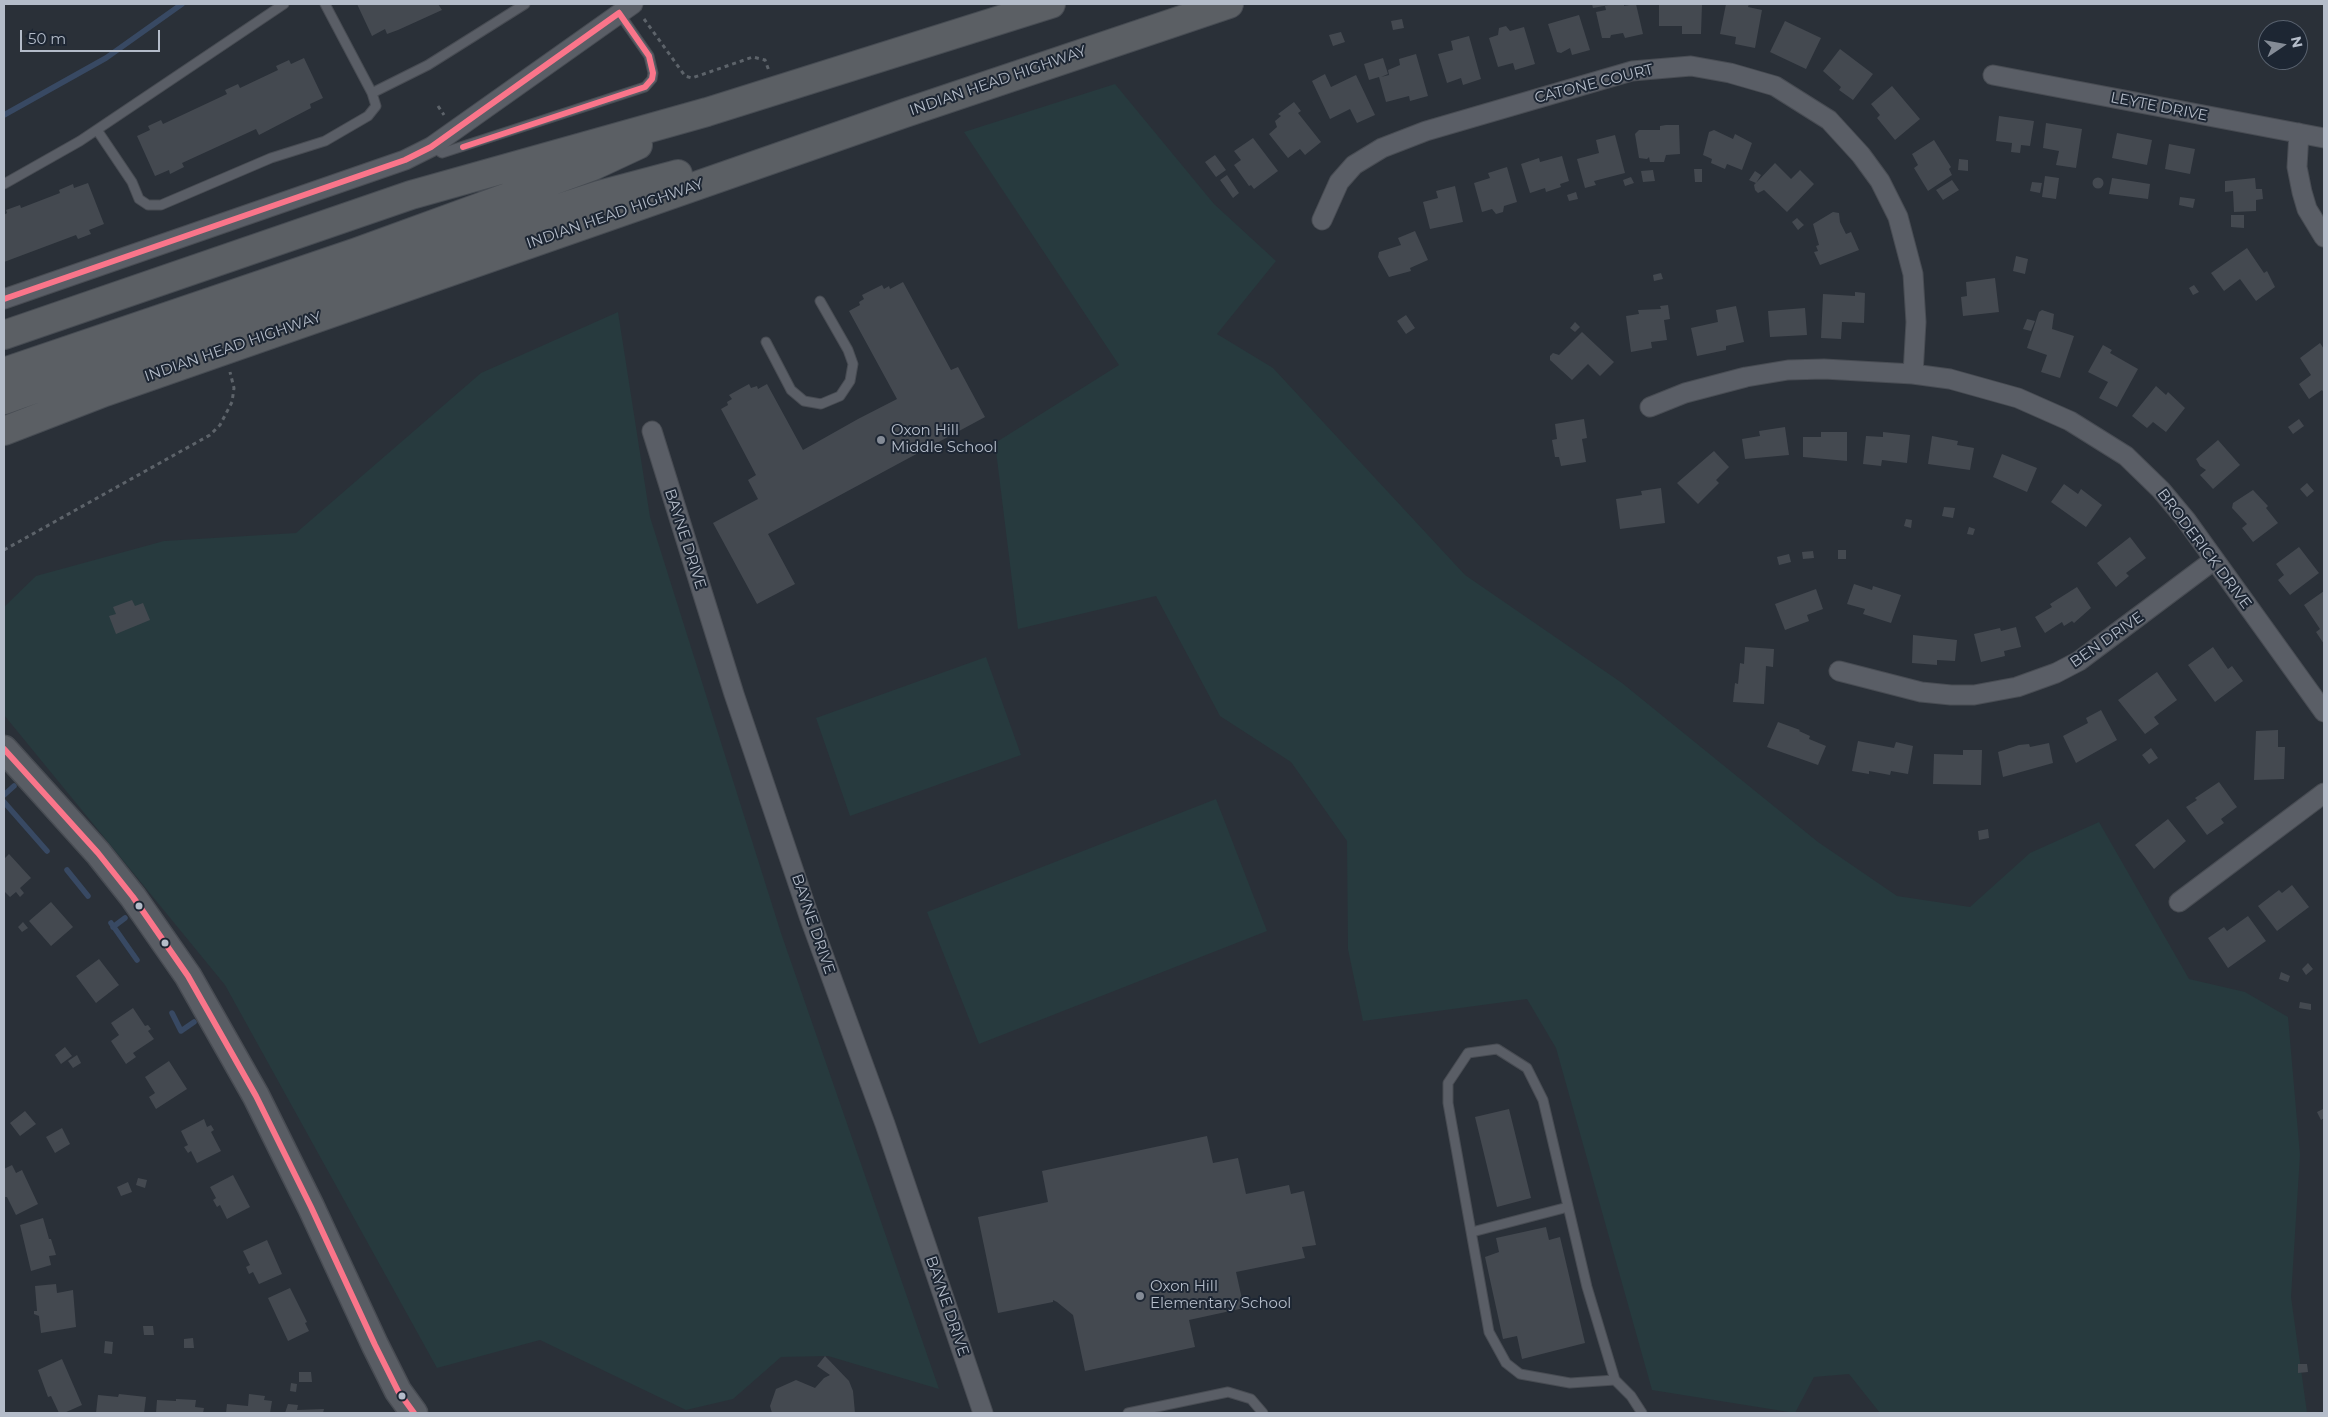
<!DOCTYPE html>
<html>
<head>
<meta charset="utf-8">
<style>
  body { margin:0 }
  #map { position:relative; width:2328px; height:1417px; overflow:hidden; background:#2a3038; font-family:Montserrat,sans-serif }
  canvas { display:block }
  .frame { position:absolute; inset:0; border:5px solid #b4bcc9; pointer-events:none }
  .north { position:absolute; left:2258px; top:20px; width:50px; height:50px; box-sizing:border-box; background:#1d2633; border:1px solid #59626f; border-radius:50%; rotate:78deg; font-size:14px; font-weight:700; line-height:20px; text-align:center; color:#b4bcc9 }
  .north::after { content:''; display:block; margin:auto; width:18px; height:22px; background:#848b96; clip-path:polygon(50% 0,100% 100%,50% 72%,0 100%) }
  .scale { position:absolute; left:20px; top:30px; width:140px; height:22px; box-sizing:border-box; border:2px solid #b4bcc9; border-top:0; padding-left:6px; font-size:15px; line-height:18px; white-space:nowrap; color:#b4bcc9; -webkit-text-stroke:4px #1d2633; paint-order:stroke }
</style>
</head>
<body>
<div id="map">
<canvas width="2328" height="1417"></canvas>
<div class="frame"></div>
<div class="north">N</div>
<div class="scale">50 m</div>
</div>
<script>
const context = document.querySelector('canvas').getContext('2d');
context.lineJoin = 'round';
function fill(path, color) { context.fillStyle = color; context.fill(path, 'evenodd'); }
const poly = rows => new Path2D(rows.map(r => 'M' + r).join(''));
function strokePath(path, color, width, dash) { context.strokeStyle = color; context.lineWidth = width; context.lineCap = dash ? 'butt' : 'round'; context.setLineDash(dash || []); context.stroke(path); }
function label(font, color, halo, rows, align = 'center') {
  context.font = font + ' Montserrat,sans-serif'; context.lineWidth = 4; context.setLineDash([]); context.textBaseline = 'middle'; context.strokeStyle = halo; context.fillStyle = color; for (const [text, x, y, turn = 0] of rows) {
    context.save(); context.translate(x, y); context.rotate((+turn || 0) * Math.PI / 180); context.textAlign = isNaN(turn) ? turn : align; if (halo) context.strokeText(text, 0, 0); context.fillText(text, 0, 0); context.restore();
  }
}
const green = poly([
  [1115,84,1214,204,1276,261,1217,334,1273,368,1465,575,1622,683,1818,842,1897,896,1970,907,2030,853,2099,822,2189,979,2245,992,2288,1017,2300,1155,2291,1297,2307,1413,1880,1413,1849,1374,1814,1377,1795,1413,1652,1390,1556,1048,1527,999,1363,1021,1348,949,1347,841,1291,762,1220,716,1156,596,1018,629,995,443,1119,365,964,132],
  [618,312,650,517,781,933,939,1389,828,1356,781,1357,733,1399,686,1410,540,1340,437,1368,225,985,4,715,4,607,36,576,164,541,296,533,481,373],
  [986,657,1021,755,850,816,816,718],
  [1216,799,1267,931,979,1044,927,912]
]);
const stream = poly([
  [4,115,106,58,182,4],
  [4,795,14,786],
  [4,802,47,851],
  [67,870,88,896],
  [111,923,137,960],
  [113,927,125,918],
  [172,1013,181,1031,194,1022]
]);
const building = poly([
  [357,4,438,4,442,10,398,30,387,34,385,29,372,36],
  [1592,4,1608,4,1609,5,1593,8],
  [1613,4,1624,4,1624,6,1636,4,1643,34,1625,38,1623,33,1611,35,1610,38,1602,38,1596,12,1606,10,1605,6],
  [1659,4,1702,4,1701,34,1682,34,1682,26,1659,26],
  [1726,4,1749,4,1748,7,1762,10,1755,48,1735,44,1736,37,1720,34],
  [1579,15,1590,50,1572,55,1570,48,1561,53,1557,52,1548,24],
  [1402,19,1404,28,1393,30,1391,21],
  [1785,21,1821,38,1806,69,1770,52],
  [1506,26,1510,31,1524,27,1535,64,1515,70,1513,63,1498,67,1489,38,1498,35,1499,28],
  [1341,32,1345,42,1333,46,1329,35],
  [1469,36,1481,79,1463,85,1461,78,1447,83,1438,54,1453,50,1451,41],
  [1840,49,1873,74,1853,100,1839,90,1841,87,1823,71],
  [1416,54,1428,96,1410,101,1409,96,1386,102,1379,77,1369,80,1364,64,1383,58,1388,74,1381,77,1389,75,1388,70,1400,65,1399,59],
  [304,58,323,98,310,104,311,108,259,135,256,129,182,163,184,167,170,174,169,170,155,176,137,136,150,130,148,126,161,120,163,124,227,94,225,90,238,84,240,88,278,70,276,66,289,60,291,64],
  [1325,74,1331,87,1356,75,1375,115,1357,123,1350,109,1330,119,1312,81],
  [1892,86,1920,119,1895,140,1877,118,1880,115,1871,104],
  [1294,102,1301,111,1298,113,1321,142,1305,155,1300,149,1288,158,1269,134,1277,127,1275,121,1281,116,1278,114],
  [1999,116,2034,121,2030,146,2021,145,2020,153,2011,152,2012,143,1996,141],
  [2046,123,2082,129,2076,168,2056,165,2059,151,2043,148],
  [1666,125,1679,125,1680,154,1666,155,1664,162,1650,162,1649,157,1647,159,1639,158,1635,134,1639,130,1660,130,1660,126],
  [1714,130,1733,139,1735,134,1752,143,1742,170,1727,164,1725,169,1711,163,1712,159,1703,155,1709,132],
  [2117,133,2152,140,2147,165,2112,158],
  [1615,135,1625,173,1594,181,1596,185,1585,188,1577,159,1599,153,1596,140],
  [1253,138,1278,171,1254,189,1251,185,1249,186,1234,165,1241,160,1234,151],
  [1934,140,1951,167,1949,169,1952,175,1928,191,1914,168,1918,165,1912,154],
  [2169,144,2195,149,2190,174,2165,169],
  [1215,155,1226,170,1216,177,1205,162],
  [1562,156,1569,181,1560,184,1561,187,1546,192,1545,188,1530,193,1521,164,1539,158,1540,162],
  [1959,159,1968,160,1968,171,1958,170],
  [1775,163,1791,179,1800,170,1814,184,1787,212,1764,190,1758,193,1755,190,1754,185],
  [1507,167,1517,202,1504,206,1503,212,1496,214,1492,209,1482,212,1474,183,1490,178,1488,173],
  [1694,169,1702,169,1702,182,1695,182],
  [1653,170,1655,181,1643,182,1641,171],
  [1755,171,1761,175,1756,183,1749,180],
  [1227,175,1239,193,1233,198,1220,180],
  [2045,176,2059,178,2056,199,2042,197],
  [1631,177,1634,183,1625,186,1623,180],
  '2092.5 183a5.5 5.5 0 1 1 11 0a5.5 5.5 0 1 1-11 0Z',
  [2112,178,2150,184,2148,199,2109,194],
  [2255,178,2256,189,2262,189,2263,199,2256,200,2256,211,2234,212,2233,191,2225,192,2225,181],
  [1952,180,1959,190,1943,200,1936,190],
  [2032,182,2042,183,2040,193,2030,191],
  [88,183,104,224,89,230,91,234,78,239,76,235,4,262,4,215,7,213,6,210,20,205,21,208,60,193,59,190,73,184,74,188],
  [1455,186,1463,222,1430,229,1423,202,1438,198,1436,191],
  [1576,192,1578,199,1569,201,1567,195],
  [2180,197,2195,199,2193,208,2179,205],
  [1833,212,1839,213,1840,222,1846,234,1851,232,1859,250,1820,265,1814,252,1818,251,1816,246,1819,245,1813,224],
  [2231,215,2244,215,2244,228,2231,227],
  [1797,218,1804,225,1798,230,1792,222],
  [1415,231,1428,260,1410,268,1411,271,1389,277,1378,257,1379,252,1401,245,1398,238],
  [2247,248,2264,273,2267,271,2275,287,2256,301,2240,279,2224,291,2211,273],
  [2016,256,2028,259,2025,274,2013,271],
  [1661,273,1663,279,1654,281,1653,275],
  [1995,278,1999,312,1963,316,1961,297,1967,296,1966,282],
  [903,282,951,370,958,367,985,417,768,534,795,584,757,604,713,523,758,499,748,480,756,475,721,409,728,405,727,402,732,399,729,395,749,384,751,388,757,386,758,389,767,384,803,450,858,419,897,399,849,311,860,305,859,302,864,299,862,295,882,285,884,289,889,286,890,289],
  [2194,285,2199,292,2193,295,2189,288],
  [1855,292,1865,293,1864,323,1842,322,1841,339,1821,338,1823,294,1855,296],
  [1668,305,1670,319,1664,320,1667,340,1651,342,1652,348,1631,352,1626,316,1639,314,1638,310,1661,309,1660,306],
  [1736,306,1744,342,1726,346,1726,350,1697,356,1691,328,1718,322,1716,310],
  [1805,308,1807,335,1770,337,1768,311],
  [2042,310,2054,314,2052,329,2074,336,2060,378,2041,372,2047,355,2027,348,2039,312],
  [1406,315,1415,328,1406,334,1397,321],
  [2027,319,2035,321,2031,331,2023,329],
  [1575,322,1580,327,1575,332,1570,328],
  [1582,332,1614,362,1600,376,1588,364,1572,380,1550,360,1550,356,1553,353,1559,355],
  [2320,343,2324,349,2324,393,2322,390,2309,399,2299,384,2311,375,2300,358],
  [2103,345,2112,350,2110,353,2138,369,2117,407,2099,398,2108,382,2088,372],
  [2156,386,2166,395,2168,392,2185,408,2166,432,2153,422,2147,428,2132,416],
  [1584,419,1587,438,1582,439,1586,462,1561,466,1559,457,1555,457,1552,440,1557,439,1555,424],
  [2299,419,2304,426,2293,434,2288,427],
  [1785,427,1789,455,1745,459,1742,439,1760,436,1759,431],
  [1821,432,1847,432,1847,461,1803,457,1803,437,1821,437],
  [1883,432,1910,435,1907,463,1882,460,1881,466,1863,464,1866,436,1883,437],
  [1932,436,1958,441,1957,445,1974,448,1970,470,1928,464],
  [2218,440,2240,465,2213,489,2200,475,2206,470,2200,466,2196,459],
  [1714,451,1729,467,1716,480,1719,483,1698,504,1677,483],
  [2002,454,2037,468,2027,492,1993,477],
  [2307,483,2314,491,2307,497,2300,489],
  [2064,484,2078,494,2081,489,2102,505,2086,527,2051,502],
  [1661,488,1665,523,1620,529,1616,499,1642,495,1641,491],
  [2253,490,2268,506,2266,508,2278,523,2253,542,2242,528,2247,524,2232,508,2233,503],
  [1944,507,1955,508,1953,518,1942,516],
  [1906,519,1912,520,1911,528,1904,526],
  [1969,527,1975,529,1973,535,1967,534],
  [2130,537,2146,558,2126,573,2129,576,2116,587,2097,563],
  [2299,547,2319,573,2290,595,2278,580,2284,575,2276,564],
  [1838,550,1846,550,1846,559,1838,559],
  [1813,551,1814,558,1803,559,1802,552],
  [1789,554,1791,562,1779,565,1777,557],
  [1854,584,1872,590,1873,586,1901,595,1891,623,1863,614,1865,609,1847,604],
  [2077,587,2091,608,2074,623,2072,621,2064,626,2062,622,2045,633,2035,617,2052,607,2050,604],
  [1816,589,1823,609,1807,615,1809,621,1785,630,1775,604],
  [2324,591,2324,644,2316,632,2320,629,2304,605],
  [132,600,135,606,143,603,150,620,116,634,109,616,116,614,113,607],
  [2016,627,2021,647,2004,651,2005,656,1981,662,1974,634,2000,628,2001,631],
  [1913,635,1957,640,1955,661,1937,660,1937,665,1912,663],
  [1745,647,1774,649,1773,667,1766,666,1764,704,1733,702,1735,683,1738,684,1740,663,1744,664],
  [2213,647,2228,669,2232,666,2243,681,2215,702,2188,665],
  [2157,672,2177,700,2154,717,2159,724,2145,734,2118,700],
  [2101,710,2117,740,2076,763,2063,736,2088,723,2086,718],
  [1778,722,1800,730,1799,731,1810,736,1809,739,1826,746,1818,765,1767,747],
  [2278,730,2278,747,2285,747,2284,779,2254,780,2256,731],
  [1858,741,1894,748,1896,742,1913,746,1908,774,1891,771,1890,775,1869,771,1869,774,1852,771],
  [2049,743,2053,763,2003,777,1998,752,2019,745,2029,744,2030,747],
  [2151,748,2158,758,2149,764,2142,755],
  [1963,750,1982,750,1981,785,1933,784,1934,754,1963,755],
  [2219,782,2237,807,2221,819,2224,823,2207,835,2186,807,2197,800,2195,798],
  [2168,819,2186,841,2154,869,2135,845],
  [1988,829,1989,838,1979,840,1978,831],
  [9,854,31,878,20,888,24,893,20,897,16,892,10,897,4,891,4,859],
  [2292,885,2309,907,2277,931,2258,906,2279,890,2282,893],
  [51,902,73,927,51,946,29,921],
  [2248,916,2266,941,2228,968,2208,938,2224,927,2227,931],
  [23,922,28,928,22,932,18,927],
  [99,959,119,985,96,1003,76,976],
  [2308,963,2313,969,2306,975,2302,969],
  [2281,972,2290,976,2288,982,2279,979],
  [2300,1002,2311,1004,2311,1010,2299,1008],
  [133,1008,145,1026,148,1025,151,1029,148,1031,154,1039,133,1053,136,1057,126,1064,111,1041,119,1035,111,1023],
  [65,1047,72,1056,61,1064,55,1055],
  [77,1055,81,1063,73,1068,68,1061],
  [169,1061,187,1089,156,1109,149,1097,155,1093,145,1077],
  [1509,1109,1531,1198,1497,1207,1475,1117],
  [2323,1109,2324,1118,2321,1120,2317,1112],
  [25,1111,36,1124,20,1136,10,1123],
  [204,1119,207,1127,211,1125,214,1130,211,1132,221,1151,197,1163,191,1151,188,1153,184,1147,188,1145,181,1131],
  [62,1128,70,1144,55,1153,46,1137],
  [1207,1136,1213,1163,1238,1158,1246,1194,1289,1185,1291,1194,1304,1191,1316,1245,1302,1247,1305,1258,1236,1272,1244,1308,1189,1320,1195,1347,1085,1371,1073,1315,1057,1302,1053,1300,1053,1302,998,1313,978,1217,1048,1202,1042,1171],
  [12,1165,16,1173,22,1170,38,1204,16,1215,7,1197,4,1197,4,1169],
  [233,1175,250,1207,227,1219,220,1205,217,1207,213,1200,216,1198,210,1187],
  [138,1178,147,1180,145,1188,136,1185],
  [128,1182,132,1192,121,1196,117,1187],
  [43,1218,49,1239,51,1239,56,1255,49,1256,51,1265,31,1271,20,1225],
  [1546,1227,1549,1240,1560,1237,1585,1343,1522,1359,1517,1336,1503,1339,1485,1257,1499,1252,1496,1238],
  [267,1240,282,1274,259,1284,253,1272,249,1274,246,1267,250,1265,243,1251],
  [56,1284,57,1293,73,1290,76,1327,41,1333,39,1316,34,1314,34,1311,37,1311,35,1286],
  [290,1288,307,1322,305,1323,309,1331,288,1341,268,1298],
  [143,1326,153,1326,154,1335,144,1335],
  [193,1338,194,1348,184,1348,184,1339],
  [105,1341,113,1342,112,1354,104,1353],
  [825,1356,849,1381,853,1391,855,1413,772,1413,770,1406,776,1389,796,1380,815,1388,824,1378,830,1375,817,1366],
  [62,1359,82,1405,64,1413,59,1413,51,1396,48,1397,38,1370],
  [2298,1364,2307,1364,2308,1372,2298,1373],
  [299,1372,311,1372,312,1382,299,1382],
  [291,1383,297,1384,296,1392,290,1391],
  [119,1394,146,1397,144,1413,96,1413,98,1395,118,1397],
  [249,1394,265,1396,264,1400,272,1401,270,1413,226,1413,227,1404,248,1406],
  [176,1399,196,1400,195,1407,204,1408,203,1413,156,1413,157,1400,176,1401],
  [288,1404,298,1405,297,1410,324,1409,323,1413,285,1413]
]);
const path = poly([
  [644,19,685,76,692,78,753,57,765,60,769,71],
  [438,106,444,115],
  [4,550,210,435,220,425,232,402,234,388,230,372]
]);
const service = poly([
  [325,4,372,93],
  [97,130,132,182,139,199,148,205,161,205,271,158,325,141,368,116,376,106,372,93,428,65,525,4],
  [432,147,442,153,645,87,652,79,653,73,649,56,619,13],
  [4,184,80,141,284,4],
  [766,342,791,390,804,401,821,404,840,396,850,381,853,364,848,350,820,301],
  [1472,1232,1568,1207],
  [1615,1380,1587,1287,1543,1100,1527,1068,1497,1049,1468,1053,1448,1083,1448,1103,1489,1332,1506,1363,1520,1374,1570,1383,1615,1380,1631,1396,1642,1413],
  [1128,1413,1228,1392,1251,1399,1263,1413]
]);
const minor = poly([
  [1993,75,2324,138],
  [2299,133,2297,167,2302,192,2307,209,2324,237],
  [1322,220,1339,182,1354,165,1382,148,1426,131,1632,71,1691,66,1730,73,1775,86,1829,120,1861,155,1880,181,1898,217,1913,274,1916,322,1913,374],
  [4,299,405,160,431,147,633,4],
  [1650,407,1685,393,1746,377,1788,370,1824,369,1913,374,1950,379,2018,398,2070,421,2126,456,2161,490,2186,520,2324,712],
  [652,431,734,694,809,916,885,1124,983,1413],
  [1839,671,1921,692,1951,695,1974,695,2017,687,2056,673,2079,661,2214,560],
  [2179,902,2324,793]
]);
const secondary = poly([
  [4,749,98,853,133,897,188,976,256,1096,311,1207,375,1345,398,1391,414,1413]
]);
const trunk = poly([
  [4,335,411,195,707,112,1051,4],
  [4,372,357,252,593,166,638,145],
  [4,400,364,272,599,195,678,174],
  [4,431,105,392,905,113,1229,4]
]);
const bus1 = poly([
  [463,147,645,87,652,79,653,73,649,56,619,13],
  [4,299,405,160,431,147,619,13],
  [4,749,98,853,133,897,188,976,256,1096,311,1207,375,1345,398,1391,414,1413]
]);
const markers = [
  [881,440,5,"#848b96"],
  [139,906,4.5,"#b4bcc9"],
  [165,943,4.5,"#b4bcc9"],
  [1140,1296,5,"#848b96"],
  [402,1396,4.5,"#b4bcc9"]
];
const streetNames = [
  ["INDIAN HEAD HIGHWAY",998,81,-19],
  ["CATONE COURT",1594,84,-14],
  ["LEYTE DRIVE",2159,107,11],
  ["INDIAN HEAD HIGHWAY",615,214,-19],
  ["INDIAN HEAD HIGHWAY",233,347,-19],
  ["BAYNE DRIVE",685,539,72],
  ["BRODERICK DRIVE",2204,549,53],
  ["BEN DRIVE",2107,640,-35],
  ["BAYNE DRIVE",813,924,71],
  ["BAYNE DRIVE",947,1306,71]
];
const poiNames = [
  ["Oxon Hill",891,431],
  ["Middle School",891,448],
  ["Oxon Hill",1150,1287],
  ["Elementary School",1150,1304]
];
fill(green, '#273a3e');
strokePath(stream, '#384963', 5.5);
fill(building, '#444950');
strokePath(service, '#484c53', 11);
strokePath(minor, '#484c53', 21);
strokePath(secondary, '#484c53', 29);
strokePath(trunk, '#474c53', 30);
strokePath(path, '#5d636a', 3, [4, 4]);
strokePath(service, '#5a5e66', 9);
strokePath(minor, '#5a5e66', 19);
strokePath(secondary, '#595d64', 26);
strokePath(trunk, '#5b5f64', 28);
strokePath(bus1, '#fa758a', 6);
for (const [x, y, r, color] of markers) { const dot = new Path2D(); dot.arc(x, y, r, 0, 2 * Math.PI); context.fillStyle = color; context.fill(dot); strokePath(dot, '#1d2633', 2); }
label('15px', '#b4bcc9', '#1d2633', streetNames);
label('15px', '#b4bcc9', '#1d2633', poiNames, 'left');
</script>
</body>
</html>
